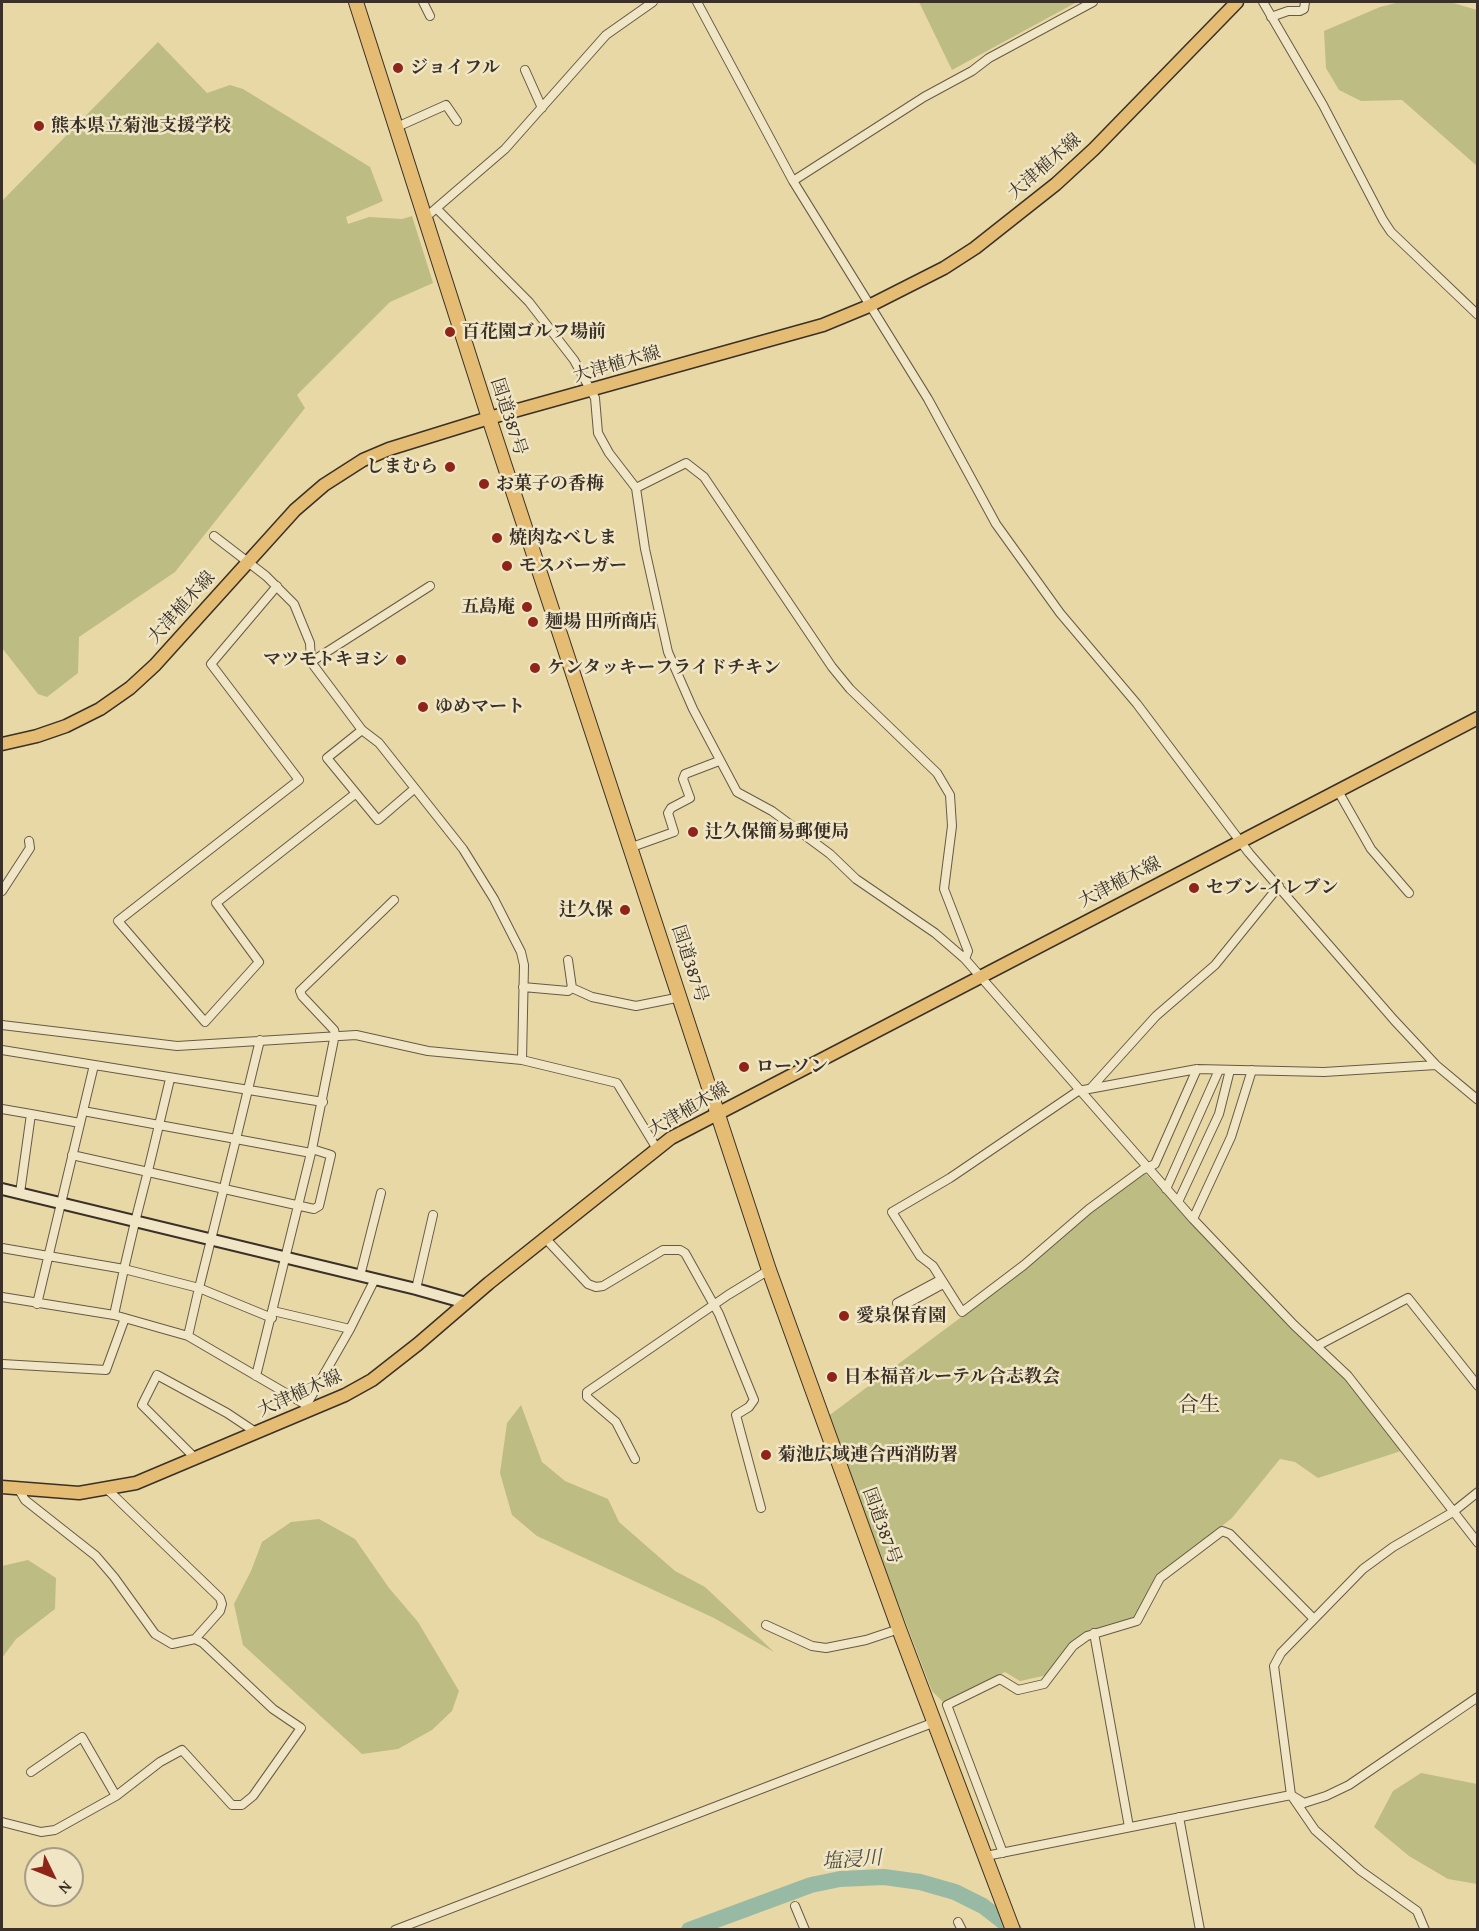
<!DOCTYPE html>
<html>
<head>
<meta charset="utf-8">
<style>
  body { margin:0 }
  #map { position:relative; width:1479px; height:1931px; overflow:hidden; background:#e8d8a6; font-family:"Gentium Book Plus",serif }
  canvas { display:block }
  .frame { position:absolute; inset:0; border:3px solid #3a3027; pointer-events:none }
  .north { position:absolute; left:24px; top:1847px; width:60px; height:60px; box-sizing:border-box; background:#f0e6c5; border:2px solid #a79d86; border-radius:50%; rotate:133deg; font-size:16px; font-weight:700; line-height:24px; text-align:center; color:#3a3027 }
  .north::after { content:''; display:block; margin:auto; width:21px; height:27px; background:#8f2418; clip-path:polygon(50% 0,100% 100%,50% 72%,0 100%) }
</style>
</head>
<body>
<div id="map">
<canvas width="1479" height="1931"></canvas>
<div class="frame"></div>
<div class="north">N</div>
</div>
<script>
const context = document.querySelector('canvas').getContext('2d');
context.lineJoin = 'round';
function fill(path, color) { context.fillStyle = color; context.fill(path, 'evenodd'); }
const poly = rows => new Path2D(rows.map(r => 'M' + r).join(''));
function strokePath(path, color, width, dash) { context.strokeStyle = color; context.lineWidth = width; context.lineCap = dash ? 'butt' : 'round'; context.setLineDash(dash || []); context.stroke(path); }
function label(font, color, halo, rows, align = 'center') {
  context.font = font + ' "Gentium Book Plus","Noto Serif JP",serif'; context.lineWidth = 5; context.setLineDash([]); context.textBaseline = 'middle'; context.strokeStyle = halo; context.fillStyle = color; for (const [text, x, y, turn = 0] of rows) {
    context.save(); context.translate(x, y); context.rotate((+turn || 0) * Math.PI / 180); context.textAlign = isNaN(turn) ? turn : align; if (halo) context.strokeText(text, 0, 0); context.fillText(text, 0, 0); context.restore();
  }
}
const green = poly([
  [919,2,1077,2,952,70],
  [1400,2,1450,2,1477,10,1477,166,1402,100,1361,101,1339,90,1326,68,1324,31,1380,7],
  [158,42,207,93,230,85,243,89,370,167,383,201,346,217,348,224,369,217,402,219,412,216,433,283,390,302,297,395,305,408,175,572,79,637,78,673,47,697,38,694,2,648,2,201],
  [1144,1172,1291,1327,1346,1379,1401,1451,1318,1478,1295,1462,1280,1459,1232,1518,1158,1576,1135,1620,1087,1633,1047,1675,1020,1681,1005,1672,944,1703,932,1691,827,1417,1026,1269,1091,1212],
  [521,1405,542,1462,565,1481,608,1499,619,1522,675,1571,705,1587,774,1652,714,1618,537,1536,512,1515,500,1473,507,1423],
  [319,1519,355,1539,389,1588,418,1622,459,1691,452,1711,432,1730,398,1749,362,1754,243,1645,234,1604,251,1571,262,1542,291,1522],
  [28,1560,56,1578,55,1609,16,1639,2,1658,2,1566],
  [1421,1773,1477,1784,1477,1884,1448,1879,1409,1856,1374,1827,1393,1791]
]);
const river = poly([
  [689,1930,811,1885,840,1879,884,1877,920,1882,955,1892,983,1906,1014,1930]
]);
const street = poly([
  [423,2,430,16],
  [697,2,793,181,928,399,996,524,1060,613,1137,704,1249,853,1394,1020,1436,1065,1478,1100],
  [1263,2,1323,105,1383,220,1391,232,1478,315],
  [1271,17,1288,11,1300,11,1304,9,1305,2],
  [525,70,542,108],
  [397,127,446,105,457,121],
  [793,181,924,97,972,71,989,58,1093,2],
  [437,209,529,302,574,360,595,398,598,433,609,453,636,488,645,549,668,652,693,709,737,792,772,811,830,854,856,879,935,933,965,959,1193,1219,1294,1325,1348,1376,1478,1543],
  [426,217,505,149,606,35,653,2],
  [636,488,686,463,704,477,832,667,850,689,937,773,950,795,952,826,944,889,968,951,965,959],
  [214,536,266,576,294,604,310,643,311,662],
  [277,586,211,664,299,780,118,921,205,1022,259,962,216,903,355,794],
  [430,586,311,662,362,730,379,743,463,849,494,899,521,952,524,965,522,1060],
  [362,730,327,758,378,820,414,789],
  [1338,791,1371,849,1409,893],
  [632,847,674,832,668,813,671,808,690,798,683,779,685,774,719,761],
  [2,891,30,848,29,841],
  [568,960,572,988],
  [523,987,568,991,572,988,592,997,636,1006,681,997],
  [2,1025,177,1046,356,1035,428,1051,522,1060,617,1083,657,1149],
  [260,1040,236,1139,311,1153],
  [2,1050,323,1102],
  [1197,1069,1155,1164,1142,1170,1089,1209,1024,1265,962,1312,933,1266,920,1256,892,1212,950,1178,1078,1091,1197,1069,1324,1072,1436,1065],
  [1091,1088,1156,1016,1215,965,1279,886],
  [2,1109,31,1114,20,1193],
  [83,1111,159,1125,236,1139,199,1288,124,1269,135,1222,148,1171,170,1079],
  [31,1114,80,1123],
  [72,1155,314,1209,319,1206,331,1155,312,1149],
  [1166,1189,1219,1070],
  [1178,1202,1219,1114,1230,1070],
  [1193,1219,1231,1137,1252,1070],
  [545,1238,588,1284,596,1287,603,1286,663,1250,680,1250,685,1253,719,1314,754,1400,749,1407,736,1415,761,1508],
  [2,1248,124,1269,114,1315],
  [360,1276,381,1193],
  [416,1289,433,1215],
  [2,1297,114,1315,188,1336,313,1409],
  [897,1303,940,1280],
  [37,1304,94,1065],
  [899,1308,943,1284],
  [273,1311,350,1329,307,1404],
  [350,1329,375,1279],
  [188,1336,199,1288,272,1318],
  [1317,1346,1408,1298,1478,1386],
  [2,1364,106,1370,125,1318],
  [256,1376,312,1149,335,1034,334,1030,302,996,300,991,394,900],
  [196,1459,142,1405,157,1375,227,1413,257,1433],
  [635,1459,616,1422,587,1397,587,1392,728,1295,769,1270],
  [108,1490,220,1598,222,1604,220,1611,195,1639],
  [766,1625,812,1646,826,1648,866,1640,899,1629],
  [1094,1633,1129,1827],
  [31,1772,82,1737,116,1796],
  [1179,1817,1200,1930],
  [2,1822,41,1832,55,1830,116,1796,160,1762,182,1750,232,1805,242,1805,253,1796,301,1728,273,1709,203,1643,195,1639,172,1644,155,1634,114,1577,96,1556,25,1500,18,1488],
  [1003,1853,947,1705,1000,1679,1018,1690,1044,1684,1073,1646,1087,1636,1137,1621,1160,1578,1222,1531,1230,1534,1313,1618],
  [986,1856,1291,1795,1304,1803,1326,1796,1349,1785,1478,1697],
  [795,1906,805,1930],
  [958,1922,962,1930],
  [395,1930,935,1722],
  [1425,1930,1417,1911,1361,1871,1315,1830,1291,1795,1274,1666,1281,1653,1363,1569,1393,1547,1453,1512,1478,1492]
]);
const secondary = poly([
  [2,1189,416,1289,466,1303]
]);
const primary = poly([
  [2,744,37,736,66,726,100,709,130,688,155,665,295,510,324,485,363,460,389,449,489,418,823,325,869,306,944,268,975,248,1056,184,1094,149,1237,2],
  [2,1487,79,1493,136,1483,345,1395,372,1380,418,1344,489,1283,671,1138,1478,718]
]);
const highway = poly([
  [356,2,489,418,769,1270,899,1629,1013,1930]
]);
const markers = [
  [398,68,6,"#8f2418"],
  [39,126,6,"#8f2418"],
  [450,332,6,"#8f2418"],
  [450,467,6,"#8f2418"],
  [484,484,6,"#8f2418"],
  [497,538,6,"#8f2418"],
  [507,566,6,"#8f2418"],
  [527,607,6,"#8f2418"],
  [533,622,6,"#8f2418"],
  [401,660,6,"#8f2418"],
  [535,668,6,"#8f2418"],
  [423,707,6,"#8f2418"],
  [693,832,6,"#8f2418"],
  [1194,888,6,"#8f2418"],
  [625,910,6,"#8f2418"],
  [744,1067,6,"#8f2418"],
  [844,1316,6,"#8f2418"],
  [832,1377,6,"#8f2418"],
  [766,1455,6,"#8f2418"]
];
const poiNames = [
  ["ジョイフル",410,68],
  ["熊本県立菊池支援学校",51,126],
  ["百花園ゴルフ場前",462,332],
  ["しまむら",438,467,"right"],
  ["お菓子の香梅",496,484],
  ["焼肉なべしま",509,538],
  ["モスバーガー",519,566],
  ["五島庵",515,607,"right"],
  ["麺場 田所商店",545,622],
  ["マツモトキヨシ",389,660,"right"],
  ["ケンタッキーフライドチキン",547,668],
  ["ゆめマート",435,707],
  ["辻久保簡易郵便局",705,832],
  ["セブン-イレブン",1206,888],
  ["辻久保",613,910,"right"],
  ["ローソン",756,1067],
  ["愛泉保育園",856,1316],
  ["日本福音ルーテル合志教会",844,1377],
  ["菊池広域連合西消防署",778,1455]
];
const streetNames = [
  ["大津植木線",1045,167,-41],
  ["大津植木線",617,365,-16],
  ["国道387号",508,417,72],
  ["大津植木線",182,608,-48],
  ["大津植木線",1120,883,-27],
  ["国道387号",689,964,72],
  ["大津植木線",689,1110,-30],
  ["大津植木線",300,1394,-24],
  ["国道387号",881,1526,70]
];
const waterNames = [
  ["塩浸川",852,1861,-4]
];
const quarterNames = [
  ["合生",1199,1406]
];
fill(green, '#bdbc82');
strokePath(river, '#98baa5', 16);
strokePath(street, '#665a47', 10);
strokePath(secondary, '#3a3027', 14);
strokePath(primary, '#3a3027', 15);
strokePath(highway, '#3a3027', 16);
strokePath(street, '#f0e6c5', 8);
strokePath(secondary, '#f0e6c5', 10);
strokePath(primary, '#e4bc73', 12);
strokePath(highway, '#e4bc73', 14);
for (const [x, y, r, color] of markers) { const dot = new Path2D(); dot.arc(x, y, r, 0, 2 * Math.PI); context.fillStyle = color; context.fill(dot); strokePath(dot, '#f0e6c5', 2); }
label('bold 18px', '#3a3027', '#f0e6c5', poiNames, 'left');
label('18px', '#3a3027', '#f0e6c5', streetNames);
label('italic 20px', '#4d4c40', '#f0e6c5', waterNames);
label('21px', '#3a3027', '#f0e6c5', quarterNames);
</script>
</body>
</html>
